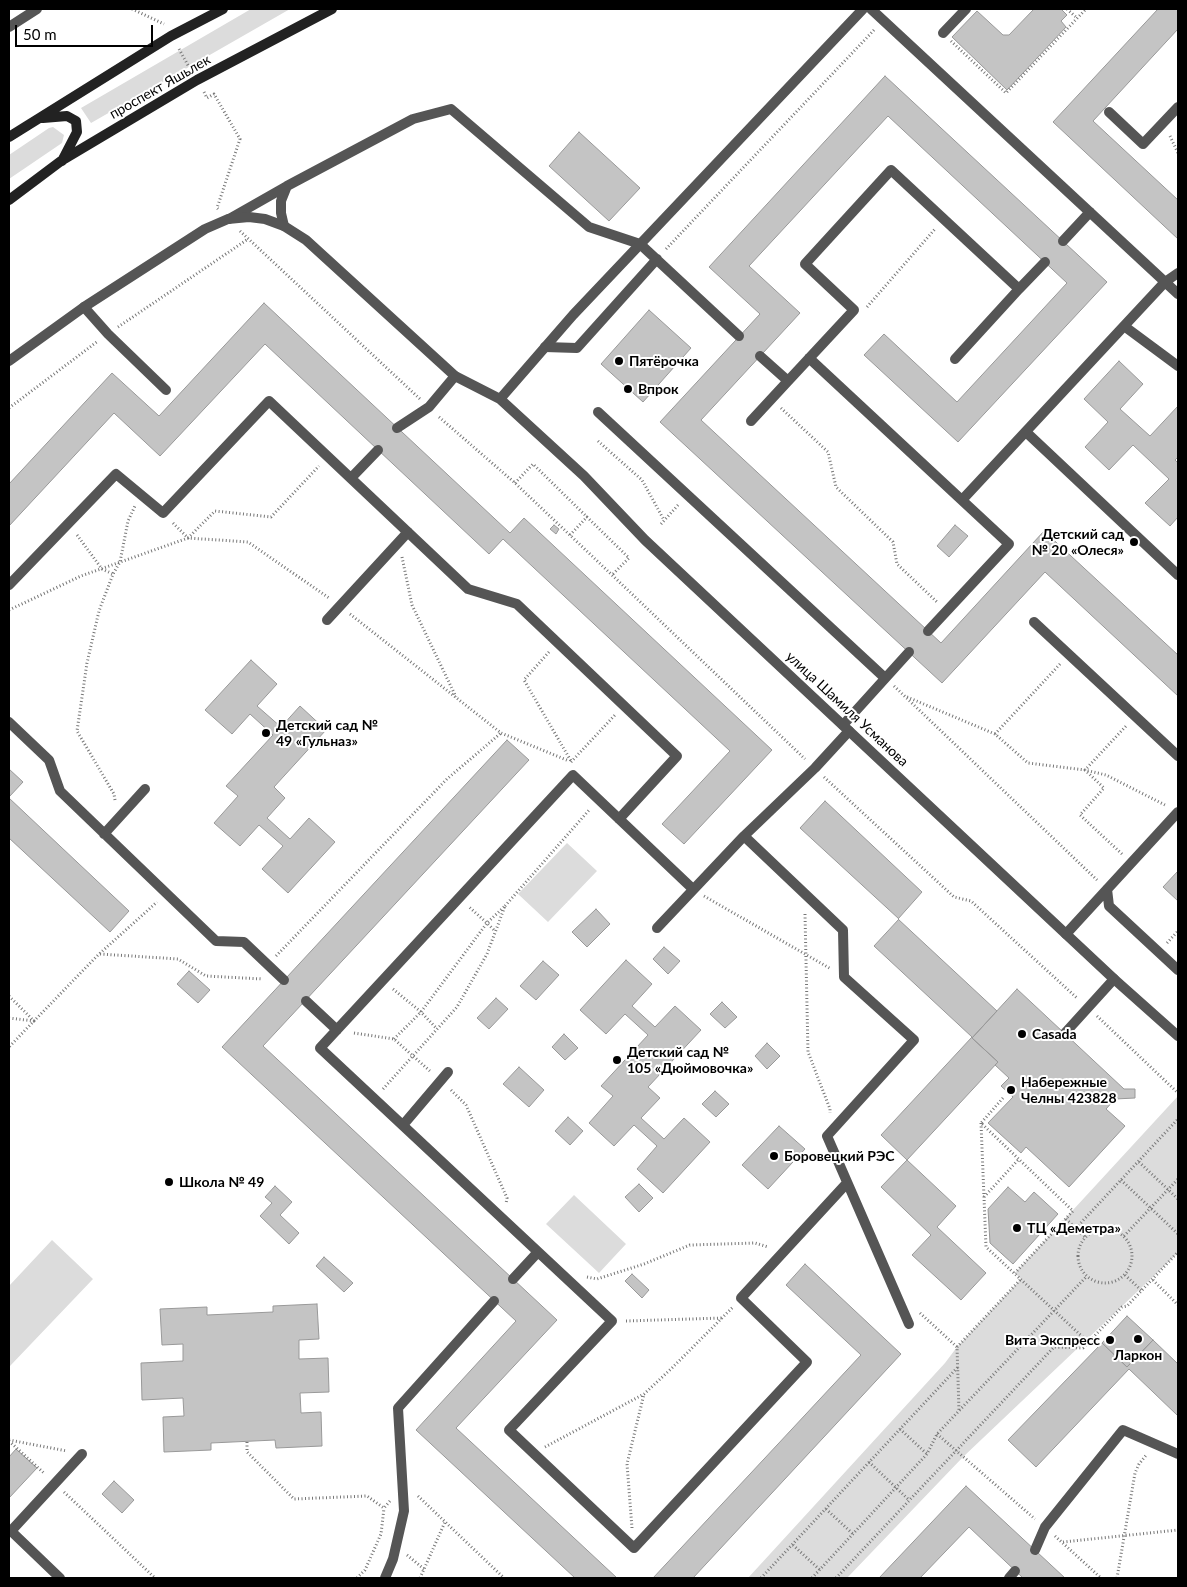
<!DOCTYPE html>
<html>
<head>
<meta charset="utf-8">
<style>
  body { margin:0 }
  #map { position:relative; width:1187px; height:1587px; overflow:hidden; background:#fff; font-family:Lato,sans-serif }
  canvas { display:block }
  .frame { position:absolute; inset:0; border:10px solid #000; pointer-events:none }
  .scale { position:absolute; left:15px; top:25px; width:138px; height:22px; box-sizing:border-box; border:2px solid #000; border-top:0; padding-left:6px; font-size:15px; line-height:18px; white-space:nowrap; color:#000; -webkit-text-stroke:4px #fff; paint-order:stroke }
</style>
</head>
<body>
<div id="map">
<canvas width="1187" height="1587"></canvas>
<div class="frame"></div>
<div class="scale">50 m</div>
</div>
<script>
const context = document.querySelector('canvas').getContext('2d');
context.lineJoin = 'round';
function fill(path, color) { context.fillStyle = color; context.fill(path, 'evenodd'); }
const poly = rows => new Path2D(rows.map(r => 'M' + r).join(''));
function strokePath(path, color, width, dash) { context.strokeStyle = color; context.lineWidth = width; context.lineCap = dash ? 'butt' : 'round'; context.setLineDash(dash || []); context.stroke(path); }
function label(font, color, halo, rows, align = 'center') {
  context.font = font + ' Lato,sans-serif'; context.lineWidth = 4; context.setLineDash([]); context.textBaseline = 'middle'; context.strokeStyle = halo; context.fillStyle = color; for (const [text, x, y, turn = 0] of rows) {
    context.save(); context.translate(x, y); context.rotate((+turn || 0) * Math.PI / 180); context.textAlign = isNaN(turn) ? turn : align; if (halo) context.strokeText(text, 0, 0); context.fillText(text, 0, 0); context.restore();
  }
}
const green = poly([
  [251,9,290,9,91,123,81,108],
  [53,127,64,135,62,143,9,179,9,155,49,128],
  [567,843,597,871,548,922,518,894],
  [1178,1096,1178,1253,963,1457,847,1578,748,1578,945,1363,957,1347,1021,1279,1015,1273],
  [574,1195,626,1244,599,1273,546,1224],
  [52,1240,93,1279,10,1366,9,1365,9,1286]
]);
const building = poly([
  [1034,9,1061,9,1067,15,1061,21,1066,27,1007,90,952,37,977,11,1003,35,1009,35,1034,9],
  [1158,9,1178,9,1178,29,1093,121,1178,200,1178,239,1053,122,1158,9],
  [885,76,1107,282,958,442,864,355,884,334,957,402,1067,283,888,116,749,266,800,313,701,420,941,643,1044,531,1178,655,1178,696,1045,572,942,683,660,422,760,314,709,267,885,76],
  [579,132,640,188,609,221,549,166,579,132],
  [264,303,510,533,524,518,772,750,684,844,662,824,730,751,503,539,489,554,265,344,160,456,114,413,9,526,9,484,112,373,159,416,264,303],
  [649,310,691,348,643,402,601,364,649,310],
  [1119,361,1143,384,1120,409,1150,436,1178,406,1178,457,1175,460,1178,463,1178,517,1170,526,1145,503,1169,479,1133,445,1109,470,1085,447,1108,422,1084,399,1119,361],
  [554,525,559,529,556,534,550,529,554,525],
  [955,525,968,536,949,557,937,546,955,525],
  [251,660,277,684,257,706,281,727,300,706,326,730,274,787,285,798,267,818,290,839,309,818,335,842,288,893,262,869,283,846,259,825,240,846,214,823,238,796,226,786,273,735,250,714,232,734,205,710,251,660],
  [507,740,529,760,263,1046,557,1320,456,1428,617,1578,575,1578,416,1430,516,1321,222,1047,507,740],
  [9,769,23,782,9,797,9,769],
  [9,798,129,911,110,932,9,838,9,798],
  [825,801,922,892,898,919,997,1011,972,1038,998,1062,907,1160,956,1206,937,1227,986,1273,961,1300,912,1255,931,1235,881,1187,907,1160,881,1135,972,1037,874,946,899,919,800,828,825,801],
  [1178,871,1178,901,1163,887,1178,871],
  [596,909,610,924,587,947,572,932,596,909],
  [664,947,680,961,668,974,653,959,664,947],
  [626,960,652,984,632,1006,655,1027,675,1006,701,1030,648,1087,660,1098,641,1118,664,1139,684,1118,710,1142,663,1193,637,1169,657,1146,634,1125,614,1146,589,1123,613,1096,601,1086,648,1035,625,1014,606,1034,580,1010,626,960],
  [543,961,559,975,536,1000,520,986,543,961],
  [189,971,210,990,198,1003,177,984,189,971],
  [1017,989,1124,1089,1135,1089,1135,1098,1115,1099,1106,1109,1125,1126,1069,1187,1026,1147,1021,1153,988,1123,1013,1097,1001,1086,1009,1078,995,1065,998,1062,972,1038,1017,989],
  [496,998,508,1009,489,1029,477,1018,496,998],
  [722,1002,737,1017,725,1028,710,1014,722,1002],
  [564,1034,578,1048,565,1060,552,1047,564,1034],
  [767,1043,780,1056,767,1069,755,1056,767,1043],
  [519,1067,544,1090,529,1107,503,1084,519,1067],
  [715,1091,729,1104,716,1117,702,1104,715,1091],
  [568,1117,583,1131,570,1145,555,1131,568,1117],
  [779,1126,805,1149,768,1189,742,1165,779,1126],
  [639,1184,653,1198,639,1212,625,1197,639,1184],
  [275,1186,292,1202,280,1215,299,1233,289,1244,260,1216,272,1203,265,1197,275,1186],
  [1008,1187,1025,1202,1034,1192,1058,1214,1013,1264,990,1243,988,1209,1008,1187],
  [324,1257,353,1283,344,1292,316,1266,324,1257],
  [805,1264,901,1354,693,1578,653,1578,861,1355,786,1285,805,1264],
  [632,1274,649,1290,642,1298,625,1281,632,1274],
  [317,1304,319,1339,299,1340,299,1359,328,1358,329,1392,300,1393,301,1413,321,1412,322,1446,276,1448,275,1440,211,1443,211,1450,164,1452,163,1417,184,1416,183,1398,142,1400,141,1363,183,1361,183,1344,162,1345,160,1309,207,1307,207,1315,273,1312,273,1306,317,1304],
  [1127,1316,1153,1340,1127,1367,1102,1343,1127,1316],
  [1153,1340,1178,1364,1178,1413,1177,1415,1129,1369,1036,1467,1008,1440,1102,1343,1127,1367,1153,1340],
  [16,1449,37,1468,9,1498,9,1457,16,1449],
  [114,1481,134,1500,122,1513,102,1494,114,1481],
  [966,1486,1065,1578,1023,1578,969,1527,920,1578,879,1578,966,1486]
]);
const path = poly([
  [132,9,164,24],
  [1067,9,1077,18],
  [951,41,1006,93,1086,9],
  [179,49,189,67],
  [204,92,207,98,214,94,240,139,217,208,218,209],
  [1170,136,1178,153],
  [240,231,420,399],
  [666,249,875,29],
  [867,307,935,229],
  [118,327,248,239],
  [9,408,98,341],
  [781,408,828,452,836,487,893,542,897,564,937,602],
  [439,417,515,483,612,575,805,759],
  [598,441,642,480,664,520],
  [515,483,533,464,587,517],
  [173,523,188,538,215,511,271,517,319,466],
  [661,524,679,504],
  [77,535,102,569,113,574],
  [570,535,587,517,629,558,612,575],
  [402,557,412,605,456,697],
  [9,610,81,576,188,538,248,542,329,598],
  [350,614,501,733,569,761],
  [549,652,524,680,571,761],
  [894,686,1097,880],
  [907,697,995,734,1028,763,1085,770,1106,775,1167,806],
  [995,734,1061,663],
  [571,762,615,715],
  [824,777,954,897,971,901,1077,998],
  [115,800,114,794,77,731,87,663,99,611,113,574,120,562,128,521,135,506],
  [1122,854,1080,815,1104,788,1085,770,1127,725],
  [704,896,831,969],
  [505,906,590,809],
  [805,914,808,1052,830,1109,830,1113],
  [1167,943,1178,931],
  [100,954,178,959,206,976,263,979],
  [276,956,447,779,501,733],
  [393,989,421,1012,437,1029],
  [9,996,34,1021,98,955,157,902],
  [1097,1016,1178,1093],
  [9,1018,34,1021,9,1047],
  [354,1033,394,1039,431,1072],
  [394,1039,421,1012,487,923,495,931],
  [383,1089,457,1007,487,954,505,906,487,923,468,906],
  [451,1090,466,1105,507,1198,506,1204],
  [1003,1098,981,1123,1073,1211,1015,1273],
  [981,1123,986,1247,1088,1342],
  [1139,1162,1178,1199],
  [1121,1180,1178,1234],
  [984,1197,1019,1159],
  [1066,1219,1085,1237],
  [1076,1228,1178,1119],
  '1078 1256a27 27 0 1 1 54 0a27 27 0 1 1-54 0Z',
  [1124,1236,1178,1179],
  [1125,1275,1142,1291],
  [587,1277,597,1279,644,1264,690,1245,755,1243,768,1247],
  [1153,1280,1178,1305],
  [920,1313,957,1347,959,1411],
  [626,1321,722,1318],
  [957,1347,1021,1279],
  [900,1429,927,1454],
  [937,1434,1035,1519],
  [9,1440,67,1451],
  [9,1441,45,1474],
  [247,1442,247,1452,294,1499,367,1496,384,1508,390,1501],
  [545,1447,644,1394,672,1368,733,1307],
  [869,1462,909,1500],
  [64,1492,155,1578],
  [418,1496,504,1578],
  [826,1509,853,1534],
  [632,1528,627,1464,644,1394],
  [1055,1536,1101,1578],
  [1063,1542,1178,1530],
  [793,1545,820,1570],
  [407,1555,424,1569],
  [357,1578,365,1570,381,1534,384,1508],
  [420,1578,445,1522],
  [761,1578,958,1367],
  [812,1578,927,1454,937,1434,1087,1276],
  [836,1578,1054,1347,1083,1348,1122,1307,1127,1306,1178,1252],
  [1117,1578,1135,1473,1139,1464,1147,1454]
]);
const lane = poly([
  [871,9,1178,294],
  [943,33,966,9],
  [1109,112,1143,144,1178,107],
  [229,219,287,186],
  [284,226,281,213,281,201,287,186,413,119,451,109,589,227,640,244,739,336],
  [1063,241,1090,212],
  [1019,289,1045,262],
  [84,307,108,334,166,390],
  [1124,326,1178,366],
  [545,347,577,348,657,259],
  [760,356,788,381,854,310,805,264,891,170,1019,289,955,359],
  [809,358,1009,544,928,631],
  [598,412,885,678],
  [751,421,788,381],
  [397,428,429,407,455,376],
  [1026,432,1178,575],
  [351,478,378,450],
  [962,500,1165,282,1178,273],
  [9,585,116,474,163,513,269,401,468,589,517,604,677,756,619,819],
  [327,620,408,532],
  [1034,622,1178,756],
  [9,722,49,760,60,791,216,941,244,942,284,980],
  [843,725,909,652],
  [849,731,815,768,744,836,843,930,844,977,914,1040,827,1136,909,1324],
  [104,834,145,789],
  [693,889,573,775,320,1048,612,1321,509,1430,634,1548,807,1362,741,1298,847,1183],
  [1107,889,1109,906,1178,970],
  [657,928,744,836],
  [1066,934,1178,812],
  [306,1001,337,1030],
  [1065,1033,1114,979],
  [403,1125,448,1072],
  [513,1279,538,1252],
  [1035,1550,1045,1527,1123,1430,1178,1454],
  [60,1578,11,1531,82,1454],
  [385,1578,393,1559,404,1511,398,1408,494,1301],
  [1009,1578,1015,1571]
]);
const street = poly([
  [9,27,37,9],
  [9,361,84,307,205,229,228,219,249,217,265,219,284,226,306,240,455,376,500,399,584,476,645,540,1114,979,1178,1036],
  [500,399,573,315,863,9]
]);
const secondary = poly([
  [43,118,67,116,76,121,77,132,62,161],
  [9,137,171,36,223,9],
  [9,200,61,161,197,80,332,9]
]);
const markers = [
  [619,361,5,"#000"],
  [628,389,5,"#000"],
  [1134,542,5,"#000"],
  [266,733,5,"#000"],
  [1022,1034,5,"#000"],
  [617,1060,5,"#000"],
  [1011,1090,5,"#000"],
  [774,1156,5,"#000"],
  [169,1182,5,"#000"],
  [1017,1228,5,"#000"],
  [1138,1339,5,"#000"],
  [1110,1340,5,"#000"]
];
const streetNames = [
  ["проспект Яшьлек",160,87,-30],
  ["улица Шамиля Усманова",847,709,43]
];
const poiNames = [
  ["Пятёрочка",629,361],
  ["Впрок",638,389],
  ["Детский сад",1124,534,"right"],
  ["№ 20 «Олеся»",1124,550,"right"],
  ["Детский сад №",276,725],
  ["49 «Гульназ»",276,741],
  ["Casada",1032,1034],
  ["Детский сад №",627,1052],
  ["105 «Дюймовочка»",627,1068],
  ["Набережные",1021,1082],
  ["Челны 423828",1021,1098],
  ["Боровецкий РЭС",784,1156],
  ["Школа № 49",179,1182],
  ["ТЦ «Деметра»",1027,1228],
  ["Вита Экспресс",1100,1340,"right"],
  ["Ларкон",1138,1355,"center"]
];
fill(green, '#dcdcdc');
fill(building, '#c4c4c4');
strokePath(building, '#999', 1);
strokePath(path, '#777', 3, [1, 2.5]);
strokePath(lane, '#555', 10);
strokePath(street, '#555', 10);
strokePath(secondary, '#222', 10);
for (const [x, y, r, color] of markers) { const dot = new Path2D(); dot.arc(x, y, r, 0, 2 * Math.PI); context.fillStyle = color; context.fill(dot); strokePath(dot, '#fff', 2); }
label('14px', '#000', '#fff', streetNames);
label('bold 14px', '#000', '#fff', poiNames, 'left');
</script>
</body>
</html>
